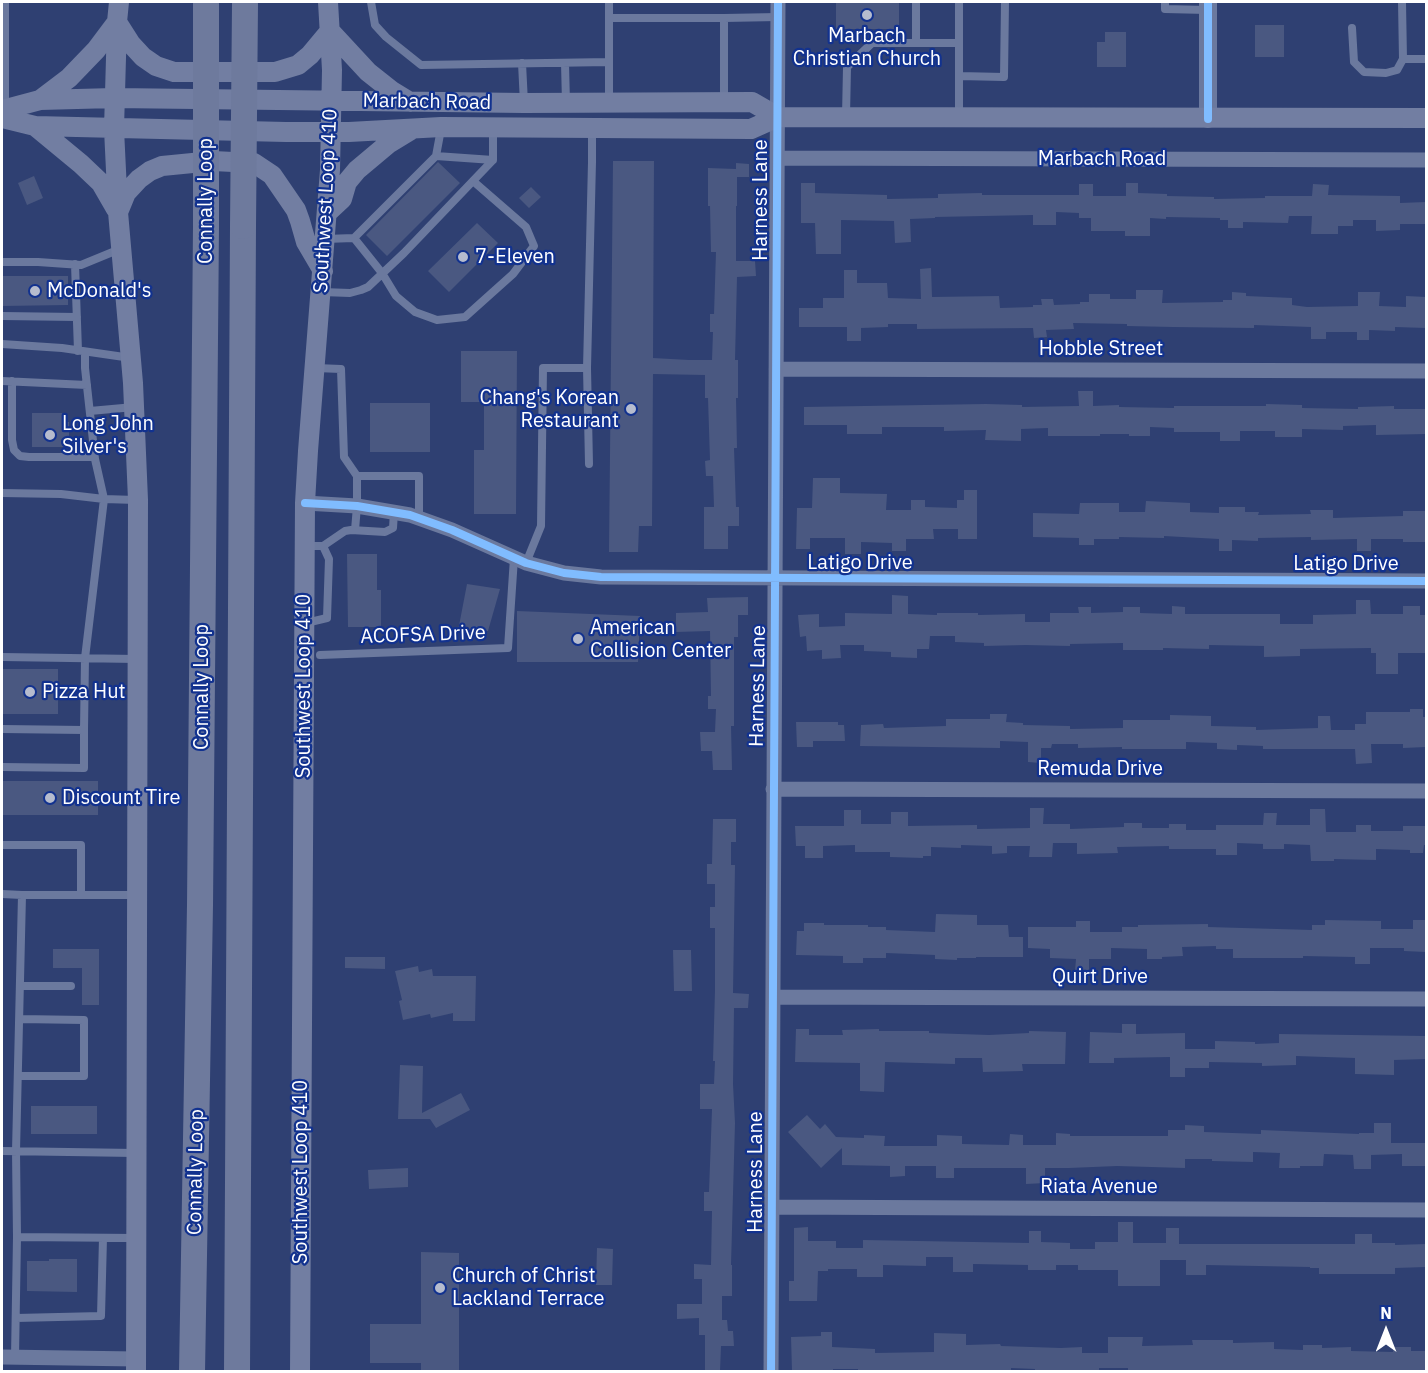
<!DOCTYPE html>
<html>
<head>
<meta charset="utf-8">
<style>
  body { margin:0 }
  #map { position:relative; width:1428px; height:1373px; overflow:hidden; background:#2f4072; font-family:"IBM Plex Sans",sans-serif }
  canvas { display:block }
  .frame { position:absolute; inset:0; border:3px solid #fff; pointer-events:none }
  .north { position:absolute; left:1356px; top:1301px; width:60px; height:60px; -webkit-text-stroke:4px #12328f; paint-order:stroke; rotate:0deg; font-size:16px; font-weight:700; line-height:24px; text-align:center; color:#fff }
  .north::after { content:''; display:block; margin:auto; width:21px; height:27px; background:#fff; clip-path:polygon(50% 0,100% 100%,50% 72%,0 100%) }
</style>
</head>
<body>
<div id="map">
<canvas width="1428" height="1373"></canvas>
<div class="frame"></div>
<div class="north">N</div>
</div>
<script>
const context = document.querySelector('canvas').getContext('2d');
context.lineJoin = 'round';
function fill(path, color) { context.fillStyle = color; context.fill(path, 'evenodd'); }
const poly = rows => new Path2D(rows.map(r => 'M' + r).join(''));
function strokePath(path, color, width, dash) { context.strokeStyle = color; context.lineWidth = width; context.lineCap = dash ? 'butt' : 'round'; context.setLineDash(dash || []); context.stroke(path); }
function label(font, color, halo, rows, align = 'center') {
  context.font = font + ' "IBM Plex Sans",sans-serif'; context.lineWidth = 4.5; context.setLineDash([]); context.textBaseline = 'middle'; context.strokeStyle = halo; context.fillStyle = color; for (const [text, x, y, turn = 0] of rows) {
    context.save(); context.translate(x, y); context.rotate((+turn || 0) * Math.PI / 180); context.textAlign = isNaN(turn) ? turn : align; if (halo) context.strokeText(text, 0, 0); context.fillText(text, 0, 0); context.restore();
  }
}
const building = poly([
  [836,2,899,2,899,29,836,29],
  [1255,25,1284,25,1284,57,1255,57],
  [1105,32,1126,32,1126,67,1097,67,1097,42,1105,42],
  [613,161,654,161,653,358,689,360,712,360,713,332,710,332,710,314,714,314,716,252,711,252,710,206,708,206,708,168,736,169,736,163,749,164,749,177,737,177,737,206,736,206,736,261,755,261,756,276,737,277,735,360,738,360,738,398,736,398,737,448,734,448,736,507,739,507,739,526,728,526,728,549,704,549,704,507,714,507,713,476,706,476,705,461,710,460,708,398,705,398,705,375,653,374,652,526,639,526,638,552,609,552],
  [438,162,460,183,387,256,366,235],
  [34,176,43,198,27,205,18,183],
  [801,183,815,183,815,193,887,195,887,199,938,198,938,194,982,193,982,195,1079,195,1079,184,1093,184,1093,196,1126,196,1126,183,1138,183,1138,193,1167,194,1167,196,1214,197,1214,199,1265,198,1265,196,1312,196,1313,184,1329,185,1328,195,1400,196,1400,203,1426,202,1426,224,1400,224,1400,230,1376,231,1376,220,1353,220,1353,226,1338,226,1338,234,1311,234,1312,216,1289,216,1288,223,1243,222,1243,228,1228,228,1228,220,1220,220,1220,218,1166,217,1166,219,1150,218,1150,236,1125,236,1125,231,1091,231,1091,218,1079,218,1079,213,1056,212,1056,225,1033,225,1033,215,935,217,935,218,910,219,911,242,895,243,894,221,841,220,841,254,816,254,815,223,801,223],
  [531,187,541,197,529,208,519,198],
  [477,223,498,243,449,292,428,271],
  [931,268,932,297,999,296,1000,308,1033,307,1033,305,1042,305,1041,299,1053,299,1054,305,1080,304,1080,302,1089,302,1089,294,1110,294,1110,299,1136,299,1136,290,1163,290,1162,303,1223,302,1223,300,1232,300,1232,292,1246,293,1246,296,1292,298,1292,305,1307,307,1358,306,1358,292,1380,292,1379,306,1406,307,1406,296,1426,297,1426,328,1395,327,1395,331,1369,330,1369,340,1357,340,1357,332,1326,332,1326,339,1311,339,1311,327,1254,325,1254,328,1173,327,1127,326,1127,324,1073,323,1074,329,1046,330,1047,337,1034,338,1033,328,917,329,917,324,888,324,888,327,861,328,861,341,847,341,847,327,799,327,799,308,823,308,823,298,844,298,844,270,857,270,857,283,887,283,888,298,921,299,920,269],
  [2,276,68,276,68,305,2,306],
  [461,351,517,351,516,514,474,514,474,450,484,450,484,402,461,402],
  [1078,391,1093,391,1093,406,1119,405,1119,407,1174,408,1174,406,1266,406,1266,404,1302,405,1302,408,1358,409,1358,407,1394,406,1394,409,1426,409,1426,434,1376,435,1376,425,1343,426,1343,430,1302,429,1302,437,1275,437,1275,431,1240,431,1240,441,1220,441,1220,432,1174,432,1174,428,1150,427,1150,436,1129,436,1129,434,1100,434,1100,436,1048,436,1048,428,1021,429,1021,441,985,440,986,430,944,431,944,427,882,427,882,434,847,434,847,425,804,425,804,407,986,404,1022,405,1022,407,1079,406],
  [370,403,430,403,430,452,370,452],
  [32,413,63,413,63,422,69,422,69,447,32,447],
  [813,478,840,478,840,493,887,494,886,510,911,510,911,500,925,500,925,507,957,508,957,500,964,500,964,490,977,490,977,539,958,539,958,529,933,529,934,539,906,539,906,551,892,551,892,543,861,542,861,554,845,554,845,538,810,538,810,549,796,549,797,508,812,508],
  [1146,501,1190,503,1190,512,1219,513,1219,507,1245,507,1245,512,1259,512,1258,515,1311,514,1310,510,1333,510,1333,518,1403,516,1403,511,1426,511,1426,542,1403,542,1403,539,1371,539,1371,551,1357,551,1357,539,1311,540,1311,537,1258,538,1258,541,1232,540,1232,551,1219,551,1219,539,1164,536,1164,538,1119,537,1119,539,1094,539,1094,545,1079,545,1079,538,1033,537,1033,513,1079,514,1080,503,1119,503,1119,512,1145,512],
  [347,554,377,554,377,590,381,590,381,627,348,627],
  [467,584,500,589,488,631,458,631],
  [892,595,908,596,908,614,937,615,937,613,978,613,978,615,1025,614,1025,622,1050,622,1050,613,1079,613,1078,607,1091,607,1091,613,1123,612,1123,607,1140,607,1140,613,1172,614,1172,606,1185,607,1185,614,1280,614,1280,624,1313,624,1313,615,1356,614,1356,600,1370,600,1371,614,1403,614,1403,606,1420,606,1420,615,1426,615,1426,653,1398,653,1398,674,1376,674,1376,653,1371,653,1371,648,1300,649,1300,656,1264,657,1264,646,1209,645,1209,649,1163,648,1163,650,1123,650,1123,643,1070,644,1070,646,1026,645,984,646,984,643,955,642,955,636,930,636,929,649,917,649,917,658,891,657,891,652,864,651,864,645,840,645,841,658,822,659,822,650,807,651,806,636,800,637,798,615,819,614,819,627,845,626,845,613,892,614],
  [748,597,748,615,738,615,738,637,734,637,734,726,731,726,732,770,713,770,712,751,701,751,700,732,715,732,716,709,708,709,708,696,711,696,710,631,676,632,676,613,708,612,707,598],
  [517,611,640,616,638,662,517,662],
  [2,669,58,669,58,714,2,714],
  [1410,709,1423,709,1423,717,1426,717,1426,747,1403,748,1403,744,1371,744,1372,763,1356,764,1355,749,1263,749,1263,746,1237,745,1237,750,1217,749,1217,743,1186,742,1186,749,1122,749,1122,747,1078,748,1078,744,1052,744,1051,748,1041,748,1041,763,1028,762,1028,742,1000,741,1000,748,860,746,861,725,883,724,884,728,946,726,946,719,990,719,990,714,1007,714,1006,722,1023,723,1023,725,1070,726,1070,729,1123,728,1123,720,1170,720,1170,715,1211,716,1211,726,1256,727,1256,730,1318,728,1318,716,1330,716,1331,730,1355,730,1355,724,1366,724,1366,712,1410,712],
  [796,722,838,722,838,725,844,725,845,741,813,741,813,747,797,747],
  [2,781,98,781,98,815,2,815],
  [1030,808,1044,808,1043,824,1070,824,1070,829,1124,827,1124,823,1142,823,1142,828,1169,828,1169,824,1186,824,1186,830,1216,830,1216,825,1263,825,1264,813,1277,813,1276,825,1310,825,1310,809,1325,809,1326,832,1356,832,1356,825,1371,825,1371,831,1403,831,1403,826,1426,826,1426,845,1424,845,1423,853,1410,853,1410,850,1376,849,1376,860,1334,859,1334,861,1311,861,1310,845,1284,844,1284,849,1263,849,1263,844,1237,843,1237,855,1216,855,1216,849,1169,849,1169,846,1117,847,1118,853,1077,854,1077,843,1053,843,1052,857,1029,857,1030,846,1007,846,1007,853,992,854,992,846,961,845,961,848,931,847,931,856,923,856,923,858,890,857,890,852,855,852,855,845,823,846,823,858,805,858,805,846,796,846,795,826,844,826,844,810,861,810,861,824,891,824,891,812,908,812,908,826,977,825,977,829,1030,828],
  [713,819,736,819,736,842,731,842,731,865,735,865,733,993,749,994,748,1008,734,1008,733,1084,735,1123,731,1265,732,1265,732,1296,722,1296,722,1320,727,1320,728,1331,733,1331,734,1346,721,1346,720,1371,705,1371,705,1335,699,1335,699,1318,677,1319,677,1304,702,1304,702,1279,694,1279,694,1264,711,1265,712,1211,704,1211,704,1192,709,1192,712,1109,700,1109,700,1084,714,1084,715,1061,713,1061,715,990,715,928,710,928,710,907,715,907,715,884,707,884,707,864,712,864],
  [936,914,977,915,977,925,1008,925,1009,937,1023,937,1023,957,976,957,976,958,957,958,957,960,935,959,935,955,886,953,886,958,863,958,863,963,843,963,843,956,796,955,797,931,804,931,804,923,824,923,824,925,868,925,868,927,886,927,886,930,935,932],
  [1325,920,1381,921,1381,929,1413,929,1413,920,1426,920,1426,952,1404,951,1404,948,1370,948,1370,964,1355,964,1355,957,1303,956,1303,958,1233,958,1233,949,1216,949,1216,946,1182,947,1183,956,1162,957,1162,959,1147,959,1147,949,1111,948,1111,959,1089,959,1089,971,1075,971,1076,959,1050,958,1050,949,1028,948,1028,927,1076,927,1076,921,1090,921,1090,932,1122,932,1122,927,1138,927,1138,925,1208,924,1208,927,1312,930,1312,925,1325,925],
  [53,949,99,949,99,1005,82,1005,82,968,53,968],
  [673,950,691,950,692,991,674,991],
  [345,957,385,957,385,969,345,968],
  [418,966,419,972,432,969,433,976,476,976,475,1021,453,1021,453,1013,431,1018,430,1014,403,1020,399,1001,402,1000,395,971],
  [1122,1024,1136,1024,1136,1034,1185,1033,1185,1049,1215,1049,1215,1041,1255,1042,1255,1044,1279,1043,1279,1034,1426,1036,1426,1059,1394,1060,1394,1075,1355,1074,1355,1058,1296,1056,1296,1065,1262,1066,1262,1063,1209,1062,1209,1068,1185,1068,1185,1077,1170,1077,1170,1057,1114,1058,1114,1063,1089,1063,1090,1032,1122,1033],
  [796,1029,809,1029,809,1035,843,1035,842,1030,879,1029,879,1031,929,1031,929,1033,989,1035,1029,1033,1029,1031,1066,1032,1065,1064,1022,1064,1023,1071,983,1072,982,1058,955,1058,955,1064,885,1062,884,1092,860,1091,860,1063,795,1062],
  [400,1065,423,1066,422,1113,461,1093,470,1110,436,1128,430,1119,398,1119],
  [31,1106,97,1106,97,1134,31,1134],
  [807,1115,820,1129,825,1124,836,1137,864,1138,864,1135,885,1136,884,1146,937,1146,937,1135,962,1136,962,1144,1009,1145,1010,1134,1023,1135,1023,1145,1056,1145,1056,1133,1070,1134,1070,1136,1168,1136,1168,1130,1185,1130,1185,1125,1204,1126,1204,1132,1261,1134,1261,1130,1359,1134,1359,1133,1374,1133,1374,1123,1391,1123,1391,1143,1426,1143,1426,1166,1402,1166,1402,1154,1371,1155,1371,1169,1354,1169,1353,1155,1324,1154,1323,1166,1300,1166,1300,1168,1279,1168,1280,1153,1253,1152,1253,1162,1212,1161,1212,1159,1185,1159,1185,1168,1117,1166,1069,1168,1045,1168,1045,1183,1026,1184,1026,1168,954,1168,954,1178,936,1178,936,1166,905,1166,905,1176,890,1177,890,1166,842,1165,842,1148,821,1168,788,1132],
  [408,1168,408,1187,369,1189,368,1170],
  [1118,1222,1133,1222,1133,1243,1166,1243,1166,1228,1179,1228,1179,1244,1355,1244,1355,1234,1372,1234,1372,1243,1395,1243,1395,1245,1426,1244,1426,1267,1395,1268,1395,1274,1319,1274,1319,1268,1310,1268,1310,1267,1206,1265,1206,1275,1186,1275,1186,1260,1160,1260,1160,1286,1118,1286,1118,1270,1078,1270,1078,1265,1056,1265,1056,1270,1028,1270,1028,1265,973,1264,973,1272,953,1272,953,1257,926,1257,926,1266,883,1265,883,1277,857,1277,857,1269,828,1269,828,1271,818,1271,817,1301,789,1301,789,1281,794,1281,794,1228,808,1227,808,1241,836,1241,836,1248,863,1248,863,1240,1029,1243,1029,1231,1041,1231,1041,1242,1070,1243,1070,1249,1095,1249,1095,1242,1118,1242],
  [597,1248,613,1249,612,1285,596,1285],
  [421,1252,459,1253,459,1371,421,1371,421,1363,370,1363,370,1324,421,1324],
  [49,1259,77,1259,77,1292,27,1291,27,1261,49,1261],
  [821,1332,832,1332,832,1347,875,1349,875,1353,934,1352,934,1333,966,1334,966,1345,1000,1344,1001,1346,1061,1348,1082,1347,1082,1353,1108,1353,1108,1337,1143,1337,1142,1346,1193,1345,1192,1340,1233,1340,1233,1343,1274,1342,1274,1349,1303,1350,1303,1345,1322,1345,1322,1348,1351,1347,1351,1351,1393,1352,1393,1347,1411,1347,1411,1351,1426,1351,1426,1371,1128,1371,1128,1368,1099,1368,1099,1371,1035,1371,1035,1369,1011,1368,1011,1371,858,1371,858,1369,833,1369,833,1371,792,1371,791,1337,821,1336]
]);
const service = poly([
  [5,2,5,107],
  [371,2,375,25,386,37,421,65,609,62],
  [609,2,609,101],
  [916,2,916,43],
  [959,2,959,116],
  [1165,2,1165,9,1207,10],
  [609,18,724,18],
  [1352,28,1354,62,1364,72,1386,73,1397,70,1403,59,1402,2],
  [1403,59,1426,59],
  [522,63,524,103],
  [565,63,566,103],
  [959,76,1004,77,1005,2],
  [724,102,724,18,778,17],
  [846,116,847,67,872,43,959,43],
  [436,156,493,160],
  [354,238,382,273,396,296,415,312,437,320,465,317,513,274,534,246,526,227,473,181],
  [325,239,354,238,436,156,441,129],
  [2,262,38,262,81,265,120,249],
  [75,264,78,351],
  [322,292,350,293,361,290,368,287,404,253,493,160,493,128],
  [2,316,77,317],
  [2,344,62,348,131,358],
  [316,368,341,369,344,457,357,476,419,476,419,519],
  [587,368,589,464],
  [2,381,87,385],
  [12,381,12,440,14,450,20,456,29,457,94,457],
  [90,411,134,407],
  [2,493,61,494,104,499,136,500],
  [355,530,357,506,357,476],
  [323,546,345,531,351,530,385,532,393,528,394,512],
  [526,563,541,526,543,368,587,368,592,162,592,129],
  [306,623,327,618,329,559,323,546,306,546],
  [320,655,508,648,514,558],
  [2,657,137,659],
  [2,729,84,730,85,658,104,499,95,459,85,368,85,352],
  [2,767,84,768,84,730],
  [2,845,81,845,81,894],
  [2,894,22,895],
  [20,986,71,986],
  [18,1076,84,1076,84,1020,20,1019],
  [2,1151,135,1153],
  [17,1237,136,1238],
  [16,1318,101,1316,103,1238],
  [15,1357,17,1237,16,1151,22,895,137,895]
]);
const minor = poly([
  [778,158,1426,160],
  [776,369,1426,371],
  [305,503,357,506,410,515,452,530,526,563,564,573,601,577,1426,581],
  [773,789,1426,791],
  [773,997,1426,999],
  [772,1207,1426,1210],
  [2,1357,136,1359],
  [771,1372,778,2]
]);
const tertiary = poly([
  [1208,119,1208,2]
]);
const secondary = poly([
  [119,2,117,22,114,129,118,212,133,383,138,500,136,1372],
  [117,22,131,44,143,57,156,66,174,72,275,72,298,65,310,55,330,31,368,72,392,91,410,102],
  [40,100,69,78,96,50,117,22],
  [2,110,40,100,114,98,524,103,752,102,778,117],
  [2,118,35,126,286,132,349,132,441,127,751,129,778,117,1426,118],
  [35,126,81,164,101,183,116,209],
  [119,210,126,193,139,179,150,171,162,166,213,161,254,163,272,175,296,210,300,221,306,242,323,271],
  [327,213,342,199,347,182,357,170,388,144,411,130],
  [300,1372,305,503,308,451,330,170,332,70,328,2]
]);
const motorway = poly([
  [192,1372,200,905,206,226],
  [237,1372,243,226]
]);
const motorwayBridge = poly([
  [206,226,206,4],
  [243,226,245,4]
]);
const cycleway = poly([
  [1208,119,1208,2],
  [305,503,357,506,410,515,452,530,526,563,564,573,601,577,1426,581],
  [771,1372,778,2]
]);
const markers = [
  [867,15,6,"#b6bcce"],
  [463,257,6,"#b6bcce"],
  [35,291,6,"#b6bcce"],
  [631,409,6,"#b6bcce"],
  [50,435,6,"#b6bcce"],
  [578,639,6,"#b6bcce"],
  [30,692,6,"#b6bcce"],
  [50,798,6,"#b6bcce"],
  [440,1288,6,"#b6bcce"]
];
const poiNames = [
  ["Marbach",867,36,"center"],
  ["Christian Church",867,59,"center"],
  ["7-Eleven",475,257],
  ["McDonald's",47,291],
  ["Chang's Korean",619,398,"right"],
  ["Restaurant",619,421,"right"],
  ["Long John",62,424],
  ["Silver's",62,447],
  ["American",590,628],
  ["Collision Center",590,651],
  ["Pizza Hut",42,692],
  ["Discount Tire",62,798],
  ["Church of Christ",452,1276],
  ["Lackland Terrace",452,1299]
];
const streetNames = [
  ["Marbach Road",427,102,1],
  ["Marbach Road",1102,159],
  ["Harness Lane",761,200,-90],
  ["Connally Loop",206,201,-90],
  ["Southwest Loop 410",326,201,-87],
  ["Hobble Street",1101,349],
  ["Latigo Drive",860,563],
  ["Latigo Drive",1346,564],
  ["ACOFSA Drive",423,635,-2],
  ["Southwest Loop 410",304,686,-90],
  ["Harness Lane",758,686,-89],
  ["Connally Loop",202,687,-90],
  ["Remuda Drive",1100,769],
  ["Quirt Drive",1100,977],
  ["Connally Loop",196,1172,-89],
  ["Southwest Loop 410",301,1172,-90],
  ["Harness Lane",756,1172,-90],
  ["Riata Avenue",1099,1187]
];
fill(building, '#4a5881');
strokePath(service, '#6b799e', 8);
strokePath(minor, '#6b799e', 15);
strokePath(tertiary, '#6b799e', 18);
strokePath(secondary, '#727ea2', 20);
strokePath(motorway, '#6e7a9d', 26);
strokePath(motorwayBridge, '#6e7a9d', 26);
strokePath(cycleway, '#80bcff', 8);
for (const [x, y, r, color] of markers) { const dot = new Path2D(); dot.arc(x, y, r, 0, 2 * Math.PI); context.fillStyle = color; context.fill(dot); strokePath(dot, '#12328f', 2); }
label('20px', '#fff', '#12328f', poiNames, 'left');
label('20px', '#fff', '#12328f', streetNames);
</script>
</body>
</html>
